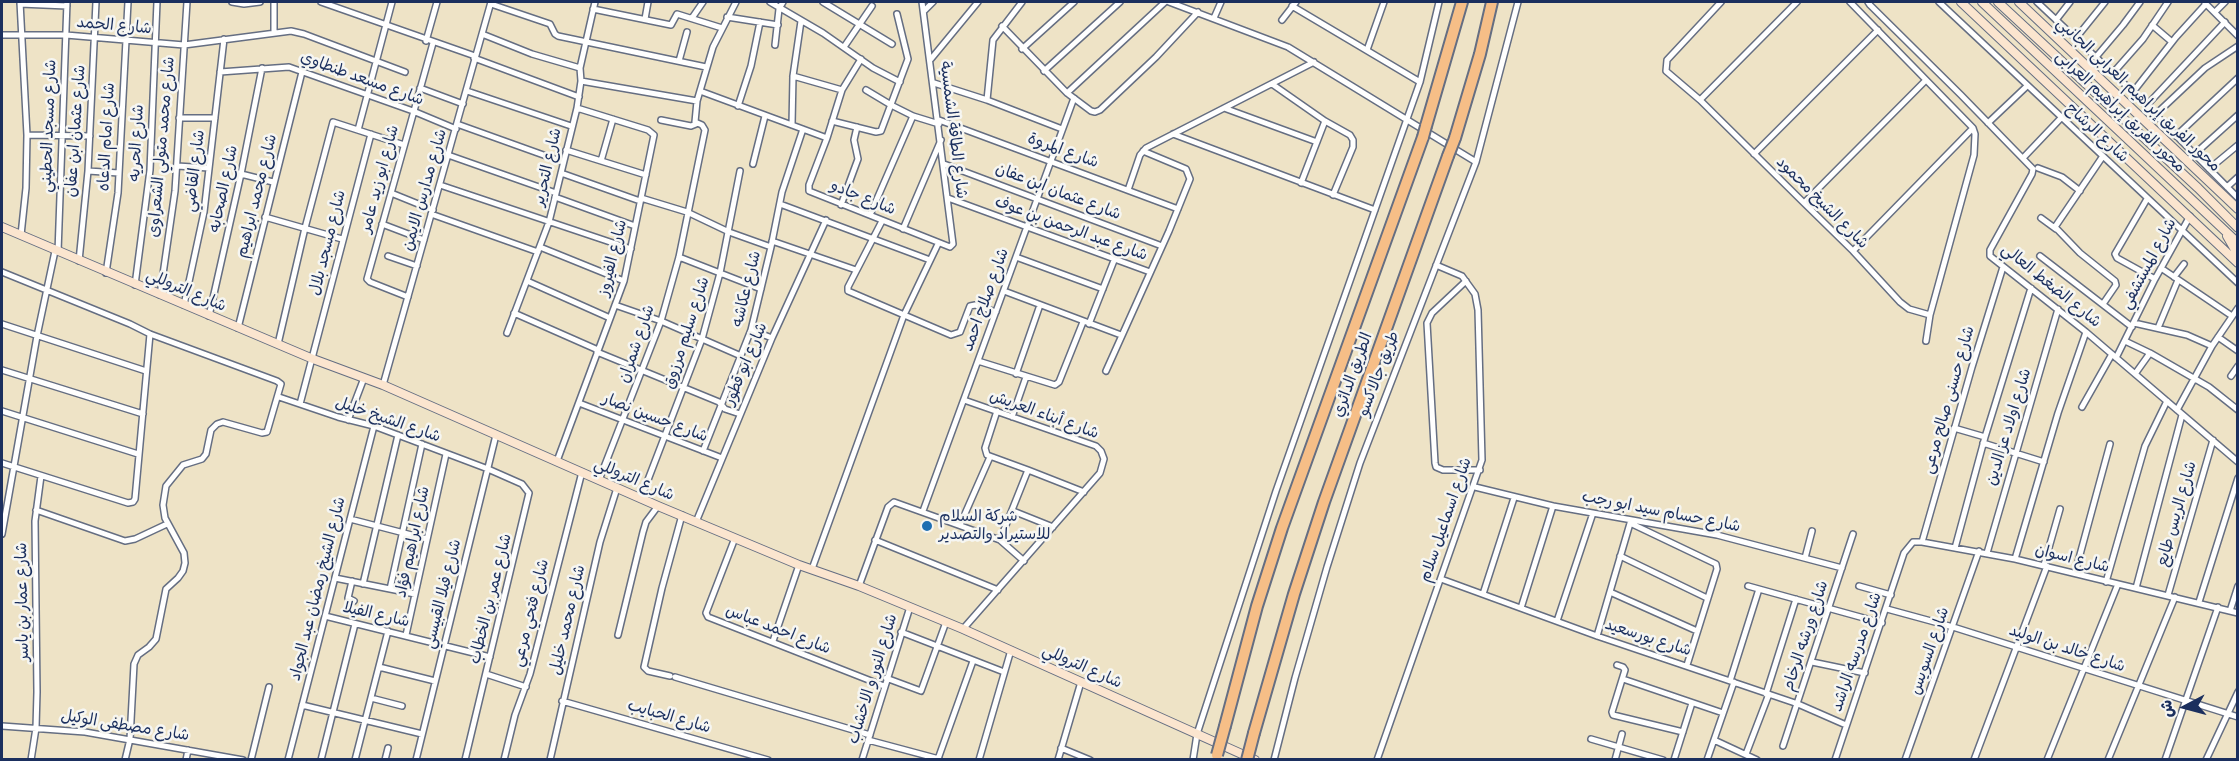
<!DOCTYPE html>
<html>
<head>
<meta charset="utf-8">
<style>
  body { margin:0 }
  #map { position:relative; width:2239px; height:761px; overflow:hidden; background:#eee3c6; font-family:Pangolin,"Playpen Sans Arabic",sans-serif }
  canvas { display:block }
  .frame { position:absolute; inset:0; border:3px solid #1b2f5e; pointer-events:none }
  .north { position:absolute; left:2155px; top:677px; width:60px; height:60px; -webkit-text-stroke:4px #f6f6f2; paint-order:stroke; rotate:264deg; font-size:16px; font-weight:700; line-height:24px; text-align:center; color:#1b2f5e }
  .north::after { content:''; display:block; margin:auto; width:21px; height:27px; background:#1b2f5e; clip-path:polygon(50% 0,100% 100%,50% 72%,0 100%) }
</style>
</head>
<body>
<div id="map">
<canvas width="2239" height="761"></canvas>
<div class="frame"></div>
<div class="north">ش</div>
</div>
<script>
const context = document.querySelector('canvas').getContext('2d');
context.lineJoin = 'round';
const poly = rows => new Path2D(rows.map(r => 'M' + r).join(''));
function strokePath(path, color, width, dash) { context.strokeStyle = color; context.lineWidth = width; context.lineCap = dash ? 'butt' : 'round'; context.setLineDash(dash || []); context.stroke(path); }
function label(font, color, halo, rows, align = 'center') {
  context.font = font + ' Pangolin,"Playpen Sans Arabic",sans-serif'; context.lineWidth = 5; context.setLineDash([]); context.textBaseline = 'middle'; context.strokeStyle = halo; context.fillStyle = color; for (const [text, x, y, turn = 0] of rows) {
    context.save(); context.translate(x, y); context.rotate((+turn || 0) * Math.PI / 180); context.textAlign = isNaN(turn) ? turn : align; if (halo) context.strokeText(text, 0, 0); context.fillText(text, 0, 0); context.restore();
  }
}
const street = poly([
  [20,2,27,135,26,188,21,235],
  [232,2,244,4,260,2],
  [274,2,274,33],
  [321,2,475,56],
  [770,2,823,33,873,68,900,82],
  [823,2,892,44],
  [1169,2,1288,47,1476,162],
  [1721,2,1667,60,1666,71,1700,100,1804,203,1853,251,1900,302,1909,309,1930,315],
  [1850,2,1973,128,1975,134,1974,155,1930,315,1926,341],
  [1868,2,1870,5,1961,95,2033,169,2032,174,1990,250,1990,256,2086,332,2238,462],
  [1939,2,2238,283],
  [2037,2,2133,92,2238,198],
  [2205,3,2238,36],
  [20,4,67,6],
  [491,4,550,24,555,34,558,36,706,67],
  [1292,6,1420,82],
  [593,9,671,25,677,14,722,28],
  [924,11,933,2],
  [2215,12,2225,2],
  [727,17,778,25],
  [692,18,703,2],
  [1214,18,1221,2],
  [645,19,648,2],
  [1282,20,1296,2],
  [2056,20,2070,2],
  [2152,25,2172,42],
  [1002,26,1067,93,1091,111,1095,112,1100,110,1156,57,1198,12],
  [482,34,532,54,580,68],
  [2,35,66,35,184,45,291,31,304,34,405,72],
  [2076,38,2105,2],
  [426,41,437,2],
  [775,45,779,9,783,2],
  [844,47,872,6],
  [1022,49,1074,2],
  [1367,50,1384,2],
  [2096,57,2123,25,2140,2],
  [474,58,579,97],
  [861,59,842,90,827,138,809,185,809,191,950,247,953,244,922,2],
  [931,59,978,2],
  [679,61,687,32],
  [1044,71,1120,2],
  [220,72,289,67,413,111,456,129],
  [2113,73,2143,39,2168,2],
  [793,76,842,90],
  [581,81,697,101],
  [934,83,987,100,1062,129],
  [1272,84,1325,121,1350,135,1353,140,1353,147,1333,195],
  [420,88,463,104],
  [866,90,891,105,913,116,939,124],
  [467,91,571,126],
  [700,91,827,138],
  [2133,92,2176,37,2206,4],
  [1067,93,1165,2],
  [987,100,993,40,1022,2],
  [1700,100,1797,2],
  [738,106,751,66,760,22],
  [2146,106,2225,22],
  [1224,108,1317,142],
  [2155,115,2205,68,2238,46],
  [179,118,215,118],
  [661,120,691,126,696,124],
  [939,120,1178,209],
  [832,121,876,132,881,131,908,59,897,14],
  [1988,123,2027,86],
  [457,124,563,162],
  [792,125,793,76,801,21],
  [358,130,392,2],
  [1173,134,1375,210],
  [27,135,90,136],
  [2176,136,2238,78],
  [566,150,646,175],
  [1754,154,1878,30],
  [448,155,556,193],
  [2023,158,2061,118],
  [2188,160,2238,115],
  [601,161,613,119],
  [753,164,765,116],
  [944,164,1162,246],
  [177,166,209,168],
  [2038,168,2062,177,2080,191],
  [2209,169,2238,145],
  [88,171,119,173],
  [561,173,640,201],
  [241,174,273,182],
  [1301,183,1325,121],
  [440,185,631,249],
  [2227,187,2238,177],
  [1128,190,1140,155,1146,148,1314,62],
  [391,193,433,210],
  [555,197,635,226],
  [641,198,687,212,729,232,771,247],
  [948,198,1150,272],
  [2147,199,2115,254,2117,258,2155,279],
  [1804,203,1926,80],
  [780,204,930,260],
  [841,205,858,159,854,140,857,127],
  [431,214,538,252],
  [870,215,913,116],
  [265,217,342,239],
  [2041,218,2056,229],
  [882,221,848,287,848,291,951,335,960,332,970,306,975,305,996,312],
  [382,224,424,240],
  [903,229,941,140],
  [772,241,856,270],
  [540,247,624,281],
  [1853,251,1973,128],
  [58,252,67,2],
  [388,256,417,266],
  [2040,256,2132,327],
  [679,257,761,289],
  [1016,257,1103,289],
  [79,261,88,171,96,2],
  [2161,268,2232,316],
  [2,272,130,324,150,334,277,381,281,384,267,432,262,433,223,422,217,424,211,430,206,454,202,459,183,465,166,486,163,505,165,518,184,553,185,563,183,571,178,578,166,589,156,639,149,647,138,655,134,664,130,739,125,760],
  [106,273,118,193,128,2],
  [2174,277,2184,264],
  [527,281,610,318],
  [1466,281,1432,313,1427,323,1435,463,1436,467,1443,470,1480,470],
  [135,285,150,170,157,2],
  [1004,291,1121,335],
  [160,295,175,191,187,2],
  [408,297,370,282,367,279,433,43],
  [2103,304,2116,285,2115,281,2080,253,2055,227,2103,156],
  [184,305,204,212,224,39],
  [615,305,661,321,741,356],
  [514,313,598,350],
  [209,316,241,174,262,68],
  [2134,323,2187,335,2212,346],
  [2,324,146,371],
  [1089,324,1115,258],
  [238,328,302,72],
  [2158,328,2178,280],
  [751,330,772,338],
  [507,333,549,222,577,108,581,81,580,68,595,2],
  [2218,337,2238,351],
  [2125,341,2150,353,2209,387,2238,410],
  [278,344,305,228,333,122,404,145],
  [597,352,719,402,725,409,740,414],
  [2116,358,2155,279,2190,216],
  [978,361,1055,385,1059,382,1083,322],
  [2,370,143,414],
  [1106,371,1169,231,1190,179,1186,169,1143,151],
  [1016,374,1040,305],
  [2135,374,2150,353],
  [2231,376,2238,366],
  [383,385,491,2],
  [279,397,338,417,374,426,488,469,522,484,529,493,465,760],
  [579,403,722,458],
  [300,404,371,134],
  [2082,407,2112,354],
  [2177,410,2212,346,2238,308],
  [2,411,138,454],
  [997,411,985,448,987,455,1028,470,1000,540],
  [1012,417,1026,377],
  [348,420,364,378],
  [1954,428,1985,437],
  [1983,443,2044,462],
  [703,451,751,330,771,247,782,192,803,129],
  [557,461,624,281,654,135,648,130,577,108],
  [2,463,128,503,133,502,135,499,150,334],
  [1028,470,1084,492],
  [599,480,661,321,679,257,705,130,702,125,695,122,697,101,713,47,736,2],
  [1475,487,1553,506,1717,535,1842,568],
  [641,498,702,339,720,273,740,171],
  [36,510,125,541,135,539,167,524],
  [923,511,1074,98],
  [1013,511,1053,527],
  [350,519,427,539],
  [696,522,772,338,826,220],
  [1630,523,1716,564,1717,569,1687,665],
  [960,525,990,457],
  [2,534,37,336,55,251],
  [735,538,706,613,708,617,884,686],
  [875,540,998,590],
  [1922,542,1972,367,2003,267],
  [1955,548,1985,437,2031,288],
  [1987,553,2058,309],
  [1620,556,1707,598],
  [1805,558,1812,531],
  [2015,559,2058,413,2086,332],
  [2044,565,2060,509],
  [812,569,904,315,938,244],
  [2075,573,2110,444],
  [335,578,415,594],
  [1441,579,1597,636,1798,704,1846,725],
  [352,581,348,598,354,601],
  [2106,582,2145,446,2167,401],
  [363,584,398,435],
  [859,586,888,507,894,502,1000,540,1024,561],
  [1748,586,1882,623],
  [1859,586,1891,595],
  [2136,588,2182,415],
  [390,589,422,444],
  [1610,592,1697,631],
  [1483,594,1514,498],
  [2168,595,2213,440],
  [2199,602,2238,478],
  [1521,608,1553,506],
  [1887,609,1953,627,2238,717],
  [2230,611,2238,586],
  [325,616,490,657],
  [1557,621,1593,513],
  [963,629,1100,473,1104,459,1101,451,1096,446,964,400],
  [901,632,1004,672],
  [406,635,446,454],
  [618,635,643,532,646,522,658,506],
  [1597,636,1631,520],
  [773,641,799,565],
  [1812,662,1865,673],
  [1617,665,1623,667,1625,670,1612,712,1613,715,1683,732],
  [379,667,435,681],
  [486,674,526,687],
  [670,676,648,671,644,667,662,588,682,515],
  [675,677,870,735],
  [886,678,921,691,946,622],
  [1623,679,1723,713],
  [1730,681,1759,589],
  [1766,694,1796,599],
  [371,698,402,706],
  [562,701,768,760],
  [302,705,422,734],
  [2,726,85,732,243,760],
  [1591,739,1663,760],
  [868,740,939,759],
  [1714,740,1757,760],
  [1783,746,1853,534],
  [1061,748,1090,760],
  [1746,754,1769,694],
  [938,759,973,661],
  [31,760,36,728,37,692,35,521,41,476],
  [186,760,188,750],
  [251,760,269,687],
  [288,760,374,426],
  [321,760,355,624],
  [355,760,388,631],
  [385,760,388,748],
  [416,760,496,435],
  [504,760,515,715,530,674,582,472],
  [550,760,600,542,617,488],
  [862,760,910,607],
  [979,760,1011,650],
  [1058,760,1081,682],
  [1193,760,1197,734,1276,491,1420,82,1439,2],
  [1274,760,1295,678,1327,567,1360,463,1476,162,1518,2],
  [1377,760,1482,460,1478,310,1475,294,1462,276,1436,265],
  [1615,760,1622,734],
  [1674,760,1692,703],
  [1707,760,1734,682],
  [1835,760,1904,553,1913,542,1922,542,2015,559,2238,613],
  [1905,760,1979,551],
  [1974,760,2047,566],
  [2047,760,2118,584],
  [2108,760,2175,597],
  [2165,760,2218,607],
  [2206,760,2238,692]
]);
const secondary = poly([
  [1961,2,2238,263],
  [1982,2,2238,243],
  [1998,2,2198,188,2238,228],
  [2019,2,2238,209],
  [2,227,313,359,383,385,658,506,799,565,859,586,963,629,1255,760],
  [2227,236,2238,255]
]);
const highway = poly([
  [1426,126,1462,2],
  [1455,138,1480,54,1492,2],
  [1225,726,1257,606,1282,528,1423,137],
  [1254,733,1294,594,1324,502,1448,156]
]);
const highwayBridge = poly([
  [1423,137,1426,126],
  [1448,156,1455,138],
  [1217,755,1225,726],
  [1247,760,1254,733]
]);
const markers = [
  [927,526,6,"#1f6fb2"]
];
const streetNames = [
  ["شارع الحمد",114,26,5],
  ["شارع مسعد طنطاوي",362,79,20],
  ["محور الفريق إبراهيم العرابى الجانبي",2138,95,43],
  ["محور الفريق إبراهيم العرابى",2120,112,43],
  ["شارع مسجد الحطيني",49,126,-88],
  ["شارع الطاقة الشمسية",953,130,83],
  ["شارع عثمان ابن عفان",76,131,-86],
  ["شارع الرشاح",2097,133,43],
  ["شارع امام الدعاه",107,137,-87],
  ["شارع الحريه",137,143,-87],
  ["شارع محمد متولي الشعراوى",162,147,-85],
  ["شارع المروة",1063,151,20],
  ["شارع التحرير",548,167,-77],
  ["شارع القاضي",195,171,-83],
  ["شارع ابو زيد عامر",380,179,-75],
  ["شارع الصحابه",224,189,-78],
  ["شارع مدارس الايمن",425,190,-74],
  ["شارع عثمان ابن عفان",1058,192,21],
  ["شارع محمد ابراهيم",257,196,-76],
  ["شارع جادو",863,198,22],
  ["شارع الشيخ محمود",1822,203,45],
  ["شارع عبد الرحمن بن عوف",1071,229,20],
  ["شارع مسجد بلال",328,243,-76],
  ["شارع الفيروز",613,258,-76],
  ["شارع المستشفي",2149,264,-62],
  ["شارع الضغط العالي",2051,286,39],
  ["شارع عكاشه",747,289,-76],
  ["شارع التروللي",186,291,23],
  ["شارع صلاح احمد",986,300,-70],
  ["شارع سليم مرزوق",687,333,-72],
  ["شارع شمران",637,344,-71],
  ["شارع ابو قطور",746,364,-67],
  ["طريق جالاكسو",1379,374,-69],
  ["الطريق الدائري",1353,375,-70],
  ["شارع حسنى صالح مرعى",1949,400,-74],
  ["شارع أبناء العريش",1044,415,20],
  ["شارع حسين نصار",655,418,21],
  ["شارع الشيخ خليل",388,420,19],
  ["شارع اولاد عز الدين",2009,427,-73],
  ["شارع التروللي",634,480,23],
  ["شارع حسام سيد ابو رجب",1661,512,11],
  ["شارع الريس طايع",2177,514,-74],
  ["شارع اسماعيل سلام",1446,520,-71],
  ["شارع ابراهيم فؤاد",413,542,-78],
  ["شارع اسوان",2072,559,14],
  ["شارع الشيخ رمضان عبد الجواد",318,589,-76],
  ["شارع فيلا القبيسي",443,594,-76],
  ["شارع عمر بن الخطاب",491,599,-76],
  ["شارع عمار بن ياسر",23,602,-91],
  ["شارع فتحي مرعي",531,613,-76],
  ["شارع الفيلا",376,615,13],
  ["شارع محمد خليل",568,620,-77],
  ["شارع احمد عباس",778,630,21],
  ["شارع ورشه الرخام",1806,636,-72],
  ["شارع بورسعيد",1648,638,18],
  ["شارع خالد بن الوليد",2067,649,18],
  ["شارع السويس",1930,651,-71],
  ["شارع مدرسه الراشد",1857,652,-71],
  ["شارع التروللي",1082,667,24],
  ["شارع النور و الاخشاب",873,679,-73],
  ["شارع الحبايب",669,717,16],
  ["شارع مصطفى الوكيل",125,726,9]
];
const poiNames = [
  ["شركة السلام",939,517],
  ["للاستيراد والتصدير",939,535]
];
strokePath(street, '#656e82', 8);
strokePath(secondary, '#656e82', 10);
strokePath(highway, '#656e82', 14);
strokePath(street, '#fff', 5);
strokePath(secondary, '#fbe5cf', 8);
strokePath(highway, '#f6be87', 10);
strokePath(highwayBridge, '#656e82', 14, []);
strokePath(highwayBridge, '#f6be87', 10);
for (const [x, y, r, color] of markers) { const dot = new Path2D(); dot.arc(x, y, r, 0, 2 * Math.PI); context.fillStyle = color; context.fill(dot); strokePath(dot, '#f6f6f2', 2); }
label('16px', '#1b2f5e', '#f6f6f2', streetNames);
label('16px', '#1b2f5e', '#f6f6f2', poiNames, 'left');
</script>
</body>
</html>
